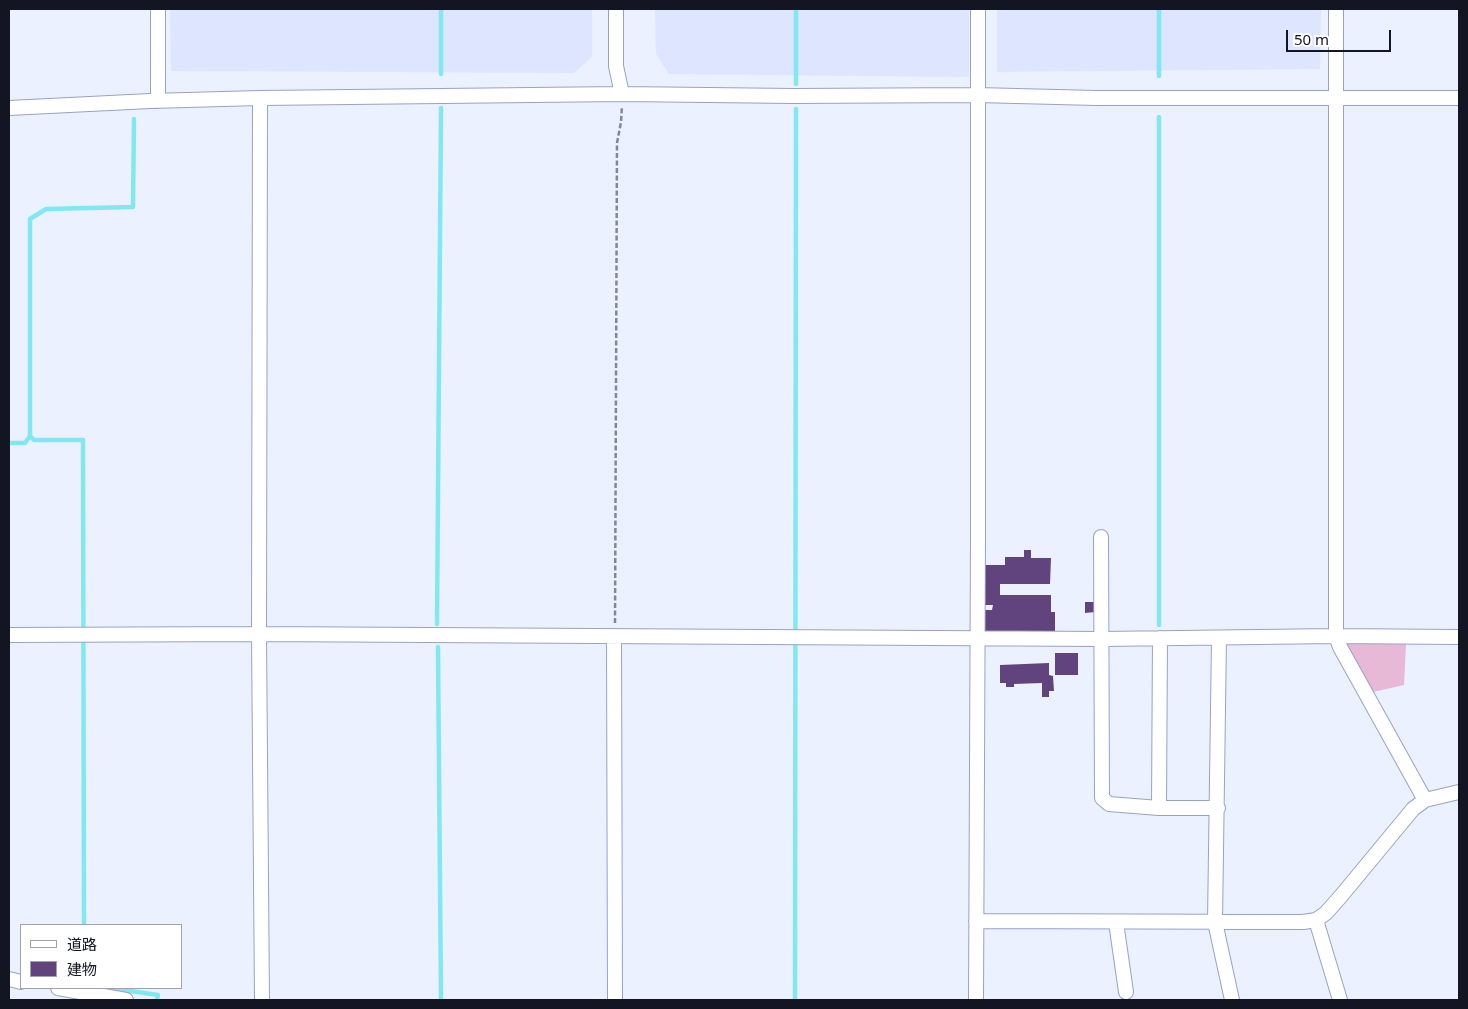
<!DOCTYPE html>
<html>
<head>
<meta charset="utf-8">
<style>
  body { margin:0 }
  #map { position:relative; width:1468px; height:1009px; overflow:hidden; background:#ecf1ff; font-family:"Noto Sans","Noto Sans JP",sans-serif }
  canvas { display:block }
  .frame { position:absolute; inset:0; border:10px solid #131622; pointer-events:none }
  .legend { position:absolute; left:20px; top:924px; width:162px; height:65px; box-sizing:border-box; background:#fff; border:1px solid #a1a2a7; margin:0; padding:6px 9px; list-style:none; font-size:15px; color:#131622 }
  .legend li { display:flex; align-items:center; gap:10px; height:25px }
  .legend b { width:25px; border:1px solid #a1a2a7 }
  .scale { position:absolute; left:1286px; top:30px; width:105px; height:22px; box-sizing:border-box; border:2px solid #131622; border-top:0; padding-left:6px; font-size:15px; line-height:18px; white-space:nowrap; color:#131622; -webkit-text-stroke:4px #fff; paint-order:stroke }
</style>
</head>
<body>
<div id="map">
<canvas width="1468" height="1009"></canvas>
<div class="frame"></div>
<ul class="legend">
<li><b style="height:6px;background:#fff"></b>道路</li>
<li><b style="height:14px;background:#61447e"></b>建物</li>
</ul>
<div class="scale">50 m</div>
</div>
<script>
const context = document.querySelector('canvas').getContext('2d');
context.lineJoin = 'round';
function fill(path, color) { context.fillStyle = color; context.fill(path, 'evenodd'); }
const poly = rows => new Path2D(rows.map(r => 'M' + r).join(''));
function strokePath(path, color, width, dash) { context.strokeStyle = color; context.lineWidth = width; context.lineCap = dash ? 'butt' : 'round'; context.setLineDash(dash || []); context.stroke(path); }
const built = poly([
  [170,9,592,9,592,57,574,73,171,71],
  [655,9,969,9,969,77,669,74,656,54],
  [997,9,1321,9,1320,69,997,72]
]);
const green = poly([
  [1346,643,1406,644,1404,685,1369,693,1343,649]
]);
const stream = poly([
  [441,9,441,74],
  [1159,76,1159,9],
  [796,84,796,9],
  [1159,117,1159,625],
  [9,443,25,443,30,436],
  [437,624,441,108],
  [438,647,441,1000],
  [84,925,83,440,34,440,30,436,30,219,46,209,133,207,134,119],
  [110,988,158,995,157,1000],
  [795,1000,796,109]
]);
const building = poly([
  [1024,550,1031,550,1031,558,1051,558,1050,584,1000,584,1000,595,1051,595,1051,612,1055,612,1055,634,985,633,985,610,992,610,993,605,985,605,985,565,1005,565,1005,557,1024,557],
  [1085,602,1095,602,1095,612,1085,613],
  [1055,653,1078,653,1078,675,1055,675],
  [1049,663,1049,675,1053,676,1054,691,1049,691,1049,697,1042,697,1042,683,1014,684,1014,687,1006,687,1006,683,1000,683,1000,665]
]);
const path = poly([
  [615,623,617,143,621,122,622,106]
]);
const minor = poly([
  [158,9,158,101],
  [616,9,616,66,622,94],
  [1336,9,1336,636,1340,647,1425,800],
  [260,98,259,634,262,1000],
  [9,108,150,101,260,98,622,94,793,96,977,95,1096,98,1459,98],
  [1101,537,1102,798,1109,804,1159,808,1218,808],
  [9,635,259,634,1101,639,1336,636,1459,637],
  [614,637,615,1000],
  [1219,638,1215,922,1232,1000],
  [1159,808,1160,638],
  [1316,920,1340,1000],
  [976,921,1303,922,1316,920,1326,913,1341,896,1413,809,1425,800,1459,792],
  [1116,922,1126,992],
  [9,979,21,982],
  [58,988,126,1000],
  [976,1000,978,535,978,9]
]);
fill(built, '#dee5ff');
fill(green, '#e7b9d6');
strokePath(stream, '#81e8f2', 4.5);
fill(building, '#61447e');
strokePath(minor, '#98a2c3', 16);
strokePath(path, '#838794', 2.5, [5, 2.5]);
strokePath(minor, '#fff', 14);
</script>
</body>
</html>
